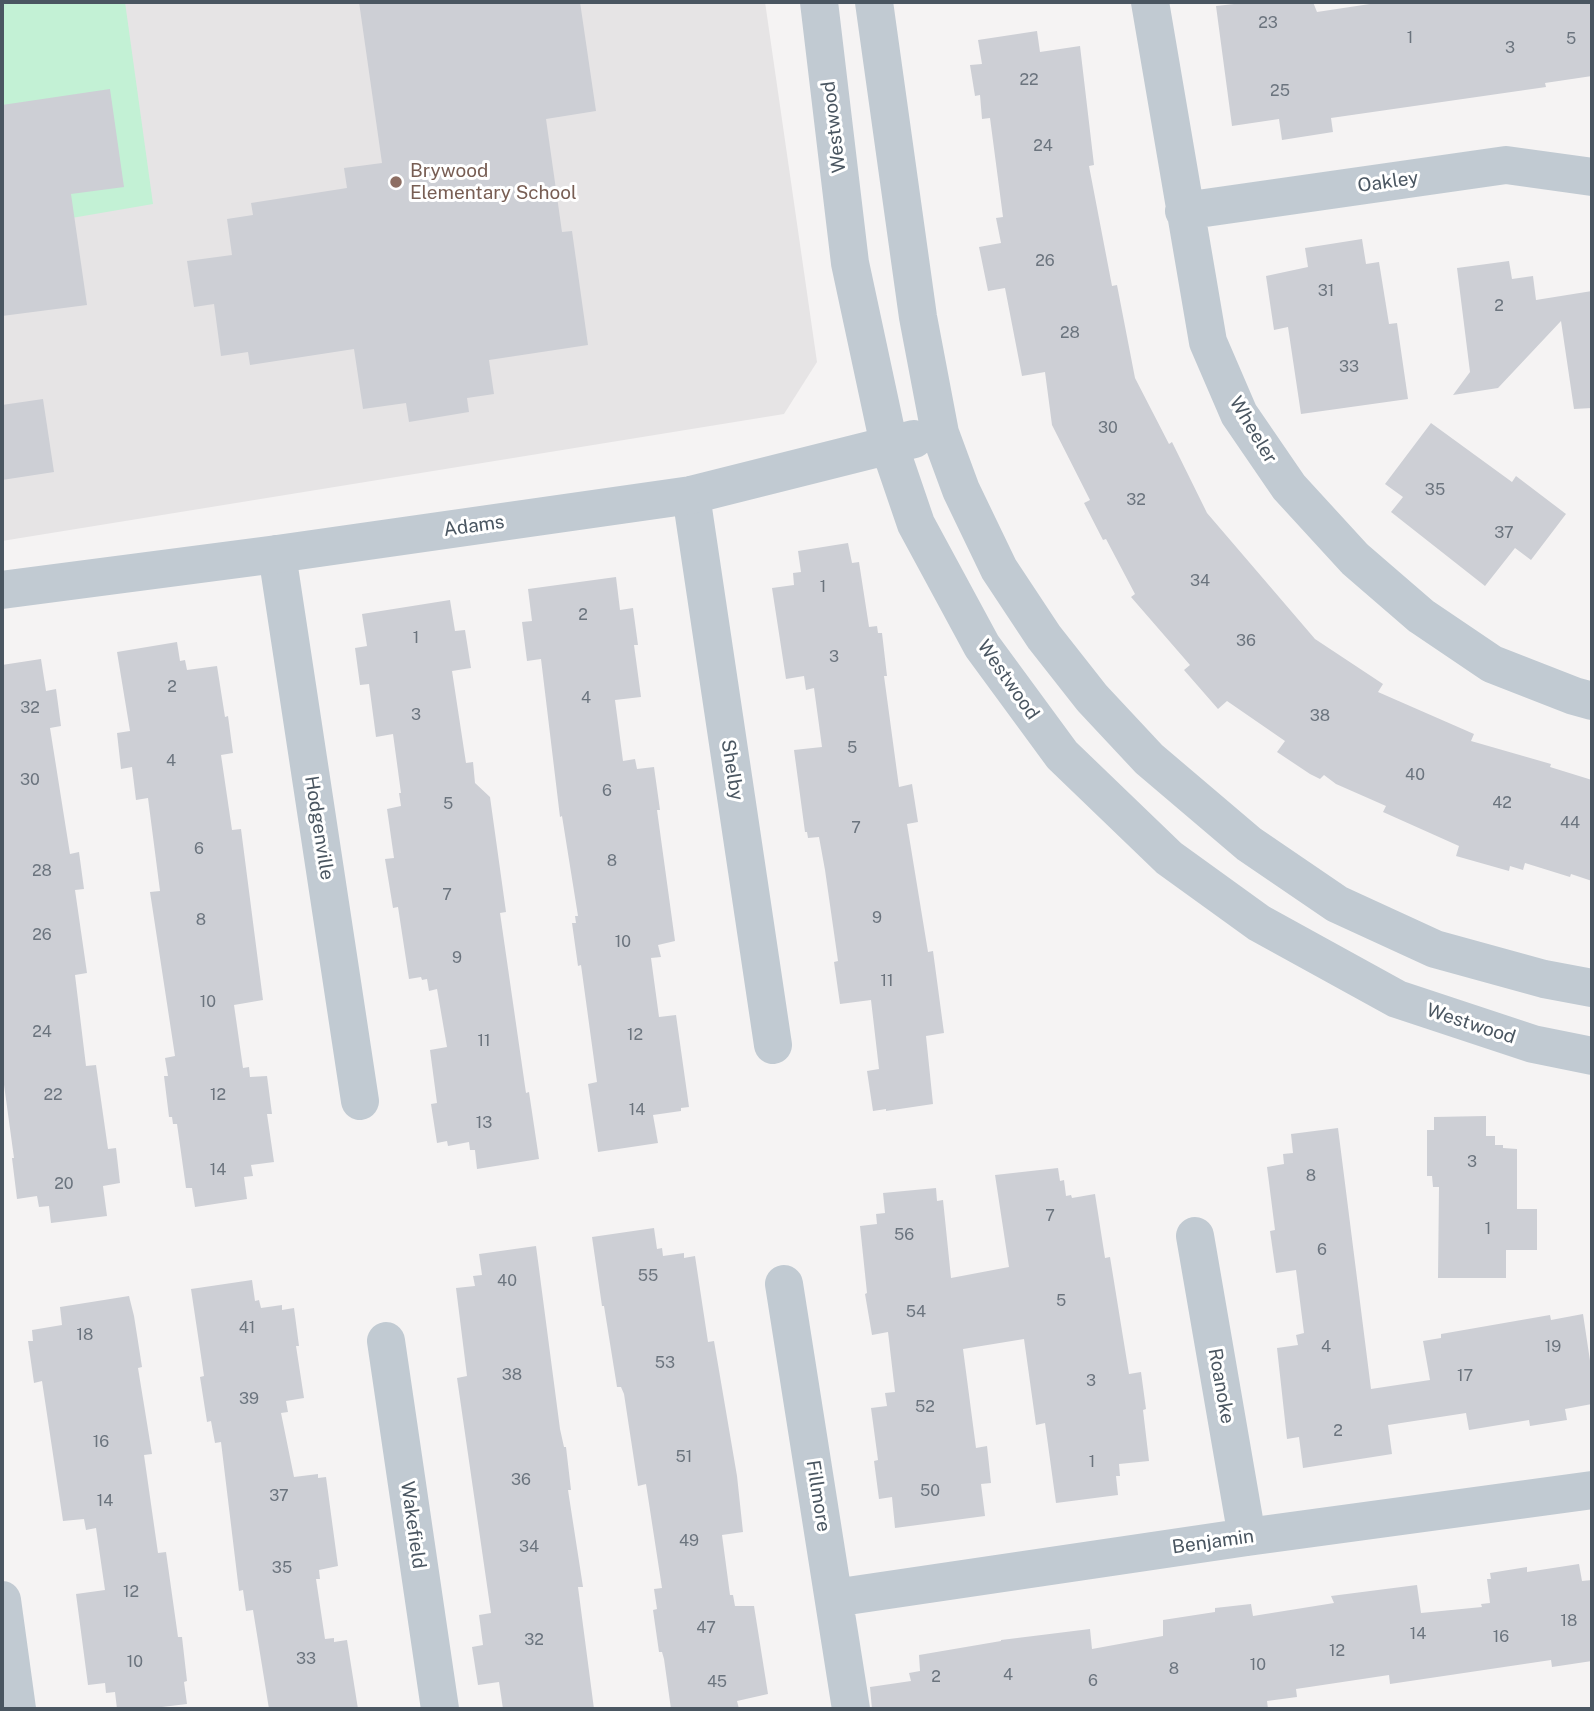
<!DOCTYPE html>
<html>
<head>
<meta charset="utf-8">
<style>
  body { margin:0 }
  #map { position:relative; width:1594px; height:1711px; overflow:hidden; background:#f5f3f3; font-family:"Public Sans",sans-serif }
  canvas { display:block }
  .frame { position:absolute; inset:0; border:4px solid #4a5661; pointer-events:none }
</style>
</head>
<body>
<div id="map">
<canvas width="1594" height="1711"></canvas>
<div class="frame"></div>
</div>
<script>
const context = document.querySelector('canvas').getContext('2d');
context.lineJoin = 'round';
function fill(path, color) { context.fillStyle = color; context.fill(path, 'evenodd'); }
const poly = rows => new Path2D(rows.map(r => 'M' + r).join(''));
function strokePath(path, color, width, dash) { context.strokeStyle = color; context.lineWidth = width; context.lineCap = dash ? 'butt' : 'round'; context.setLineDash(dash || []); context.stroke(path); }
function label(font, color, halo, rows, align = 'center') {
  context.font = font + ' "Public Sans",sans-serif'; context.lineWidth = 6; context.setLineDash([]); context.textBaseline = 'middle'; context.strokeStyle = halo; context.fillStyle = color; for (const [text, x, y, turn = 0] of rows) {
    context.save(); context.translate(x, y); context.rotate((+turn || 0) * Math.PI / 180); context.textAlign = isNaN(turn) ? turn : align; if (halo) context.strokeText(text, 0, 0); context.fillText(text, 0, 0); context.restore();
  }
}
const education = poly([
  [2,2,765,2,817,362,784,414,2,541]
]);
const green = poly([
  [2,2,125,2,153,204,2,230]
]);
const building = poly([
  [359,2,580,2,596,111,546,119,562,232,572,231,588,345,489,360,494,394,467,398,469,412,409,422,406,403,363,409,354,349,250,365,248,352,221,356,214,304,194,307,187,261,232,255,227,219,253,215,251,203,347,188,344,168,382,163],
  [1234,2,1313,2,1317,12,1383,2,1592,2,1592,76,1545,83,1546,87,1331,118,1333,132,1282,140,1279,119,1232,126,1216,6,1234,4],
  [1037,31,1040,52,1080,46,1094,165,1089,166,1112,286,1117,285,1135,378,1169,444,1172,442,1207,513,1315,639,1383,684,1378,692,1474,734,1471,741,1551,764,1550,767,1592,780,1592,881,1571,874,1570,877,1525,863,1523,870,1510,866,1509,871,1456,856,1459,846,1383,812,1386,806,1336,784,1324,775,1320,779,1310,774,1277,752,1285,741,1227,701,1218,709,1184,670,1190,665,1131,597,1135,594,1106,539,1103,540,1084,503,1090,500,1052,425,1045,372,1022,376,1005,288,988,291,979,247,1001,243,996,218,1003,217,990,118,982,119,980,95,975,96,970,65,982,64,978,40],
  [110,89,124,187,71,194,87,305,2,316,2,105],
  [1362,239,1366,264,1379,262,1389,324,1397,323,1408,399,1301,414,1288,327,1274,330,1266,276,1308,267,1305,248],
  [1509,261,1512,279,1533,276,1536,300,1592,291,1592,408,1574,409,1561,321,1498,388,1453,395,1470,372,1457,268],
  [43,399,54,472,2,480,2,405],
  [1431,423,1512,482,1516,476,1566,514,1531,560,1515,548,1485,586,1391,512,1403,497,1385,484],
  [848,543,852,563,859,562,869,627,877,626,878,633,882,633,887,676,884,676,899,787,912,784,918,822,907,824,928,952,933,951,944,1033,926,1036,933,1104,886,1111,886,1109,873,1111,867,1071,879,1069,871,1000,840,1004,834,962,838,961,825,870,819,837,808,838,807,832,805,832,794,750,822,747,814,688,806,690,804,676,786,679,772,588,794,585,793,573,801,572,798,551],
  [616,577,620,610,633,608,638,645,634,645,641,697,615,700,623,761,635,759,637,769,654,767,660,810,657,810,675,941,658,945,661,957,651,958,659,1017,676,1015,689,1107,681,1108,681,1111,653,1115,658,1143,598,1152,588,1084,597,1082,581,965,578,966,572,923,576,923,575,916,578,916,562,816,560,817,541,659,527,661,522,622,532,621,528,589],
  [450,600,455,631,465,630,471,668,452,671,466,763,473,762,475,783,490,797,506,912,500,913,526,1093,529,1092,539,1159,477,1169,475,1150,470,1150,469,1142,448,1146,447,1141,437,1143,431,1104,437,1103,430,1050,447,1047,437,989,429,991,427,979,422,980,421,977,409,979,398,907,393,908,385,859,394,858,387,809,401,806,399,793,401,793,393,734,376,737,369,684,360,685,355,648,367,646,362,614],
  [177,642,180,661,185,660,187,670,217,666,225,717,228,716,233,753,221,755,232,830,241,829,263,1000,234,1005,243,1068,249,1067,250,1077,267,1076,272,1114,267,1114,274,1162,251,1165,253,1176,244,1177,247,1199,195,1207,192,1188,186,1188,177,1124,173,1124,172,1117,169,1117,164,1076,168,1076,165,1058,175,1056,150,892,160,891,148,798,136,800,132,767,121,769,117,733,130,731,117,652],
  [41,659,46,691,56,689,61,726,50,728,70,854,79,852,84,889,75,890,87,973,75,975,86,1066,96,1065,108,1149,116,1148,120,1183,103,1186,107,1216,51,1223,49,1206,39,1207,37,1196,17,1199,12,1158,14,1158,2,1070,2,665],
  [1486,1116,1486,1136,1495,1136,1495,1145,1503,1145,1503,1148,1517,1149,1517,1209,1537,1209,1537,1250,1506,1250,1506,1278,1438,1278,1439,1187,1433,1187,1432,1176,1427,1176,1427,1130,1434,1130,1434,1117],
  [1338,1128,1371,1389,1430,1380,1423,1341,1441,1338,1441,1334,1550,1315,1551,1320,1583,1314,1592,1374,1592,1404,1565,1409,1567,1420,1530,1426,1529,1420,1469,1430,1466,1413,1388,1425,1392,1454,1303,1468,1299,1437,1287,1439,1277,1348,1298,1345,1296,1335,1304,1333,1296,1270,1276,1273,1270,1231,1275,1230,1267,1167,1284,1164,1283,1154,1293,1153,1291,1134],
  [1058,1168,1060,1181,1064,1180,1066,1196,1071,1195,1072,1198,1095,1194,1105,1258,1110,1257,1129,1374,1141,1372,1146,1409,1143,1410,1149,1461,1119,1464,1120,1476,1116,1476,1118,1495,1056,1503,1045,1423,1036,1425,1024,1339,963,1349,976,1448,987,1446,991,1483,981,1484,985,1516,895,1528,892,1497,879,1499,874,1461,878,1460,871,1408,887,1406,885,1393,895,1392,888,1332,872,1335,865,1294,867,1293,860,1226,877,1224,876,1214,885,1213,883,1193,936,1188,937,1201,943,1200,951,1278,1009,1267,995,1175],
  [654,1228,657,1249,662,1248,663,1256,684,1253,684,1258,695,1256,708,1342,714,1341,737,1476,743,1532,722,1535,730,1595,733,1595,735,1606,754,1606,768,1694,737,1701,739,1709,671,1709,664,1659,662,1652,659,1652,653,1610,657,1609,654,1589,662,1588,646,1484,638,1486,624,1394,621,1387,617,1387,604,1306,602,1306,592,1237],
  [536,1246,560,1429,564,1447,566,1447,571,1490,568,1490,583,1587,578,1587,594,1709,503,1709,499,1682,478,1685,472,1647,483,1645,479,1615,491,1613,457,1378,467,1376,456,1288,475,1286,473,1276,482,1275,479,1254],
  [252,1280,255,1301,259,1300,261,1308,282,1305,282,1310,294,1308,299,1346,296,1346,304,1398,286,1401,288,1412,281,1413,294,1477,318,1474,318,1478,326,1477,338,1566,319,1570,320,1579,316,1579,325,1639,334,1638,334,1642,347,1640,358,1709,269,1709,253,1610,246,1611,243,1590,239,1591,221,1442,215,1443,211,1421,207,1422,200,1377,204,1376,191,1289],
  [129,1296,134,1316,142,1367,138,1368,152,1454,144,1455,158,1553,166,1552,178,1637,182,1637,187,1681,184,1682,187,1704,145,1709,117,1709,115,1692,106,1693,105,1683,88,1685,76,1594,105,1590,96,1528,86,1530,84,1519,63,1521,42,1381,34,1383,28,1341,33,1341,32,1330,62,1325,60,1307],
  [1579,1564,1582,1581,1592,1580,1592,1661,1552,1667,1551,1660,1390,1684,1389,1675,1296,1689,1297,1697,1267,1701,1268,1709,872,1709,870,1687,911,1681,909,1673,920,1671,919,1655,1001,1641,1001,1640,1090,1629,1092,1649,1163,1636,1163,1620,1215,1612,1215,1608,1251,1604,1253,1616,1334,1603,1331,1596,1417,1585,1421,1613,1482,1607,1481,1604,1490,1603,1487,1579,1491,1579,1490,1573,1527,1567,1527,1572]
]);
const minor = poly([
  [1150,2,1208,342,1239,414,1289,487,1355,559,1421,616,1492,664,1574,696,1592,701],
  [1184,211,1506,165,1592,177],
  [691,495,773,1045],
  [277,554,360,1101],
  [1195,1236,1247,1537],
  [784,1284,851,1709],
  [386,1341,440,1709],
  [834,1598,1247,1537,1592,1490]
]);
const tertiary = poly([
  [819,2,850,263,889,445,916,524,982,646,1062,755,1169,858,1259,923,1397,999,1533,1044,1592,1056],
  [874,2,918,317,940,433,961,490,999,569,1044,637,1092,698,1149,759,1249,844,1337,904,1435,949,1544,979,1592,988],
  [2,590,277,554,691,495,914,439],
  [2,1600,17,1709]
]);
const markers = [
  [396,182,7,"#8d6e63"]
];
const numberNames = [
  ["23",1268,23],
  ["1",1410,38],
  ["5",1571,39],
  ["3",1510,48],
  ["22",1029,80],
  ["25",1280,91],
  ["24",1043,146],
  ["26",1045,261],
  ["31",1326,291],
  ["2",1499,306],
  ["28",1070,333],
  ["33",1349,367],
  ["30",1108,428],
  ["35",1435,490],
  ["32",1136,500],
  ["37",1504,533],
  ["34",1200,581],
  ["1",823,587],
  ["2",583,615],
  ["1",416,638],
  ["36",1246,641],
  ["3",834,657],
  ["2",172,687],
  ["4",586,698],
  ["32",30,708],
  ["3",416,715],
  ["38",1320,716],
  ["5",852,748],
  ["4",171,761],
  ["40",1415,775],
  ["30",30,780],
  ["6",607,791],
  ["42",1502,803],
  ["5",448,804],
  ["44",1570,823],
  ["7",856,828],
  ["6",199,849],
  ["8",612,861],
  ["28",42,871],
  ["7",447,895],
  ["9",877,918],
  ["8",201,920],
  ["26",42,935],
  ["10",623,942],
  ["9",457,958],
  ["11",887,981],
  ["10",208,1002],
  ["24",42,1032],
  ["12",635,1035],
  ["11",484,1041],
  ["22",53,1095],
  ["12",218,1095],
  ["14",637,1110],
  ["13",484,1123],
  ["3",1472,1162],
  ["14",218,1170],
  ["8",1311,1176],
  ["20",64,1184],
  ["7",1050,1216],
  ["1",1488,1229],
  ["56",904,1235],
  ["6",1322,1250],
  ["55",648,1276],
  ["40",507,1281],
  ["5",1061,1301],
  ["54",916,1312],
  ["41",247,1328],
  ["18",85,1335],
  ["4",1326,1347],
  ["19",1553,1347],
  ["53",665,1363],
  ["38",512,1375],
  ["17",1465,1376],
  ["3",1091,1381],
  ["39",249,1399],
  ["52",925,1407],
  ["2",1338,1431],
  ["16",101,1442],
  ["51",684,1457],
  ["1",1092,1462],
  ["36",521,1480],
  ["50",930,1491],
  ["37",279,1496],
  ["14",105,1501],
  ["49",689,1541],
  ["34",529,1547],
  ["35",282,1568],
  ["12",131,1592],
  ["18",1569,1621],
  ["47",706,1628],
  ["14",1418,1634],
  ["16",1501,1637],
  ["32",534,1640],
  ["12",1337,1651],
  ["33",306,1659],
  ["10",135,1662],
  ["10",1258,1665],
  ["8",1174,1669],
  ["4",1008,1675],
  ["2",936,1677],
  ["6",1093,1681],
  ["45",717,1682]
];
const streetNames = [
  ["Westwood",834,127,-97],
  ["Oakley",1388,182,-8],
  ["Wheeler",1253,430,59],
  ["Adams",474,526,-8],
  ["Westwood",1008,680,55],
  ["Shelby",732,770,81],
  ["Hodgenville",319,828,81],
  ["Westwood",1471,1024,18],
  ["Roanoke",1221,1386,80],
  ["Fillmore",818,1496,81],
  ["Wakefield",413,1525,82],
  ["Benjamin",1213,1542,-8]
];
const educationNames = [
  ["Brywood",410,171],
  ["Elementary School",410,193]
];
fill(education, '#e6e4e5');
fill(green, '#c3f1d5');
fill(building, '#cdcfd5');
strokePath(minor, '#c1cad2', 38);
strokePath(tertiary, '#c1cad2', 38);
for (const [x, y, r, color] of markers) { const dot = new Path2D(); dot.arc(x, y, r, 0, 2 * Math.PI); context.fillStyle = color; context.fill(dot); strokePath(dot, '#fff', 2.5); }
label('16px', '#6b747e', null, numberNames);
label('19px', '#4a5661', '#fff', streetNames);
label('19px', '#785e54', '#fff', educationNames, 'left');
</script>
</body>
</html>
